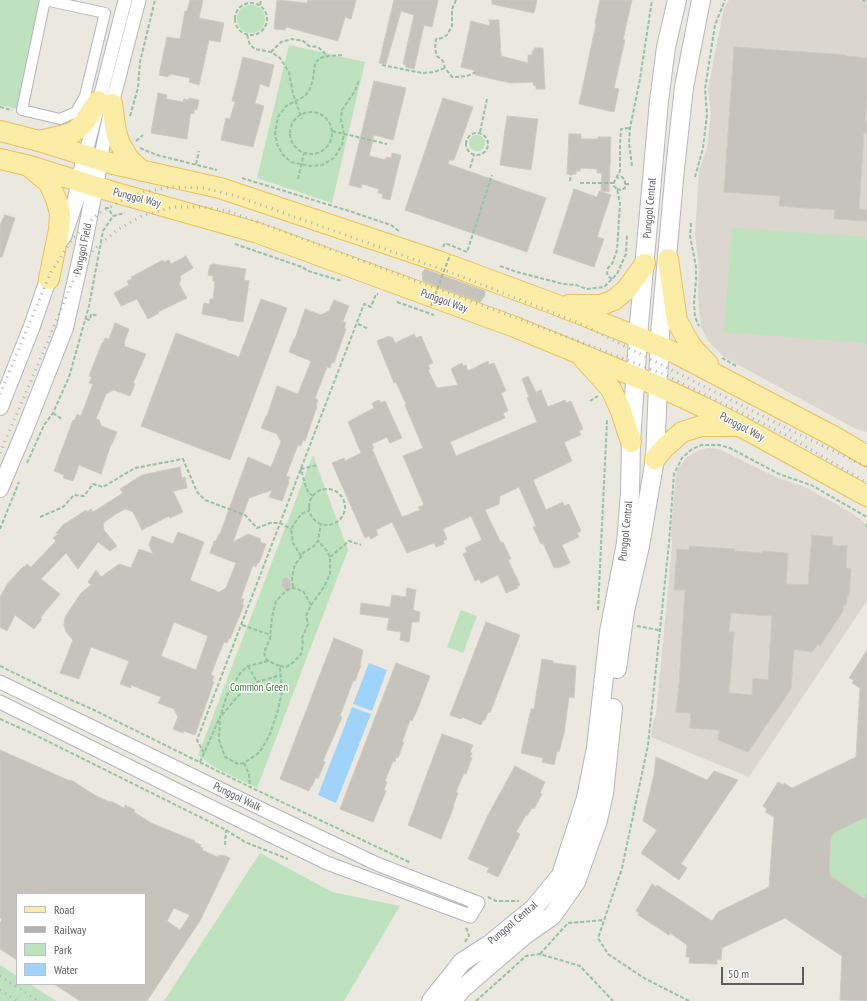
<!DOCTYPE html>
<html>
<head>
<meta charset="utf-8">
<style>
  body { margin:0 }
  #map { position:relative; width:867px; height:1001px; overflow:hidden; background:#ebe8e0; font-family:"PT Sans Narrow",sans-serif }
  canvas { display:block }
  .legend { position:absolute; left:16px; top:893px; width:130px; height:92px; box-sizing:border-box; background:#fff; border:1px solid #bdbebf; margin:0; padding:5px 7px; list-style:none; font-size:12px; color:#595c60 }
  .legend li { display:flex; align-items:center; gap:8px; height:20px }
  .legend b { width:20px; border:1px solid #bdbebf }
  .scale { position:absolute; left:721px; top:967px; width:83px; height:18px; box-sizing:border-box; border:2px solid #595c60; border-top:0; padding-left:5px; font-size:12px; line-height:14px; white-space:nowrap; color:#595c60; -webkit-text-stroke:3px #fff; paint-order:stroke }
</style>
</head>
<body>
<div id="map">
<canvas width="867" height="1001"></canvas>
<ul class="legend">
<li><b style="height:5px;background:#fbeda5"></b>Road</li>
<li><b style="height:5px;background:#b1b2b2"></b>Railway</li>
<li><b style="height:11px;background:#bde2bd"></b>Park</li>
<li><b style="height:11px;background:#a0d3fa"></b>Water</li>
</ul>
<div class="scale">50 m</div>
</div>
<script>
const context = document.querySelector('canvas').getContext('2d');
context.lineJoin = 'round';
function fill(path, color) { context.fillStyle = color; context.fill(path, 'evenodd'); }
const poly = rows => new Path2D(rows.map(r => 'M' + r).join(''));
function strokePath(path, color, width, dash) { context.strokeStyle = color; context.lineWidth = width; context.lineCap = dash ? 'butt' : 'round'; context.setLineDash(dash || []); context.stroke(path); }
function label(font, color, halo, rows, align = 'center') {
  context.font = font + ' "PT Sans Narrow",sans-serif'; context.lineWidth = 3; context.setLineDash([]); context.textBaseline = 'middle'; context.strokeStyle = halo; context.fillStyle = color; for (const [text, x, y, turn = 0] of rows) {
    context.save(); context.translate(x, y); context.rotate((+turn || 0) * Math.PI / 180); context.textAlign = isNaN(turn) ? turn : align; if (halo) context.strokeText(text, 0, 0); context.fillText(text, 0, 0); context.restore();
  }
}
const education = poly([
  [729,0,859,0,867,4,867,432,854,428,724,357,708,341,701,327,698,296,699,268,695,234,699,171,707,148,711,114,708,88,724,8],
  [708,448,719,449,776,477,805,487,852,513,867,525,867,601,749,777,651,737,653,722,656,715,672,546,671,531,676,475,678,468,687,457,699,450]
]);
const green = poly([
  [0,0,45,0,22,110,0,105],
  '237 19a14 14 0 1 1 28 0a14 14 0 1 1-28 0Z',
  [289,45,365,62,332,203,257,178],
  '469 143a8 8 0 1 1 16 0a8 8 0 1 1-16 0Z',
  [732,228,867,237,867,343,724,332],
  [313,455,348,550,257,788,216,768,198,755],
  [461,610,477,616,463,653,447,647],
  [865,818,867,818,867,896,861,897,831,876,829,871,831,837,835,832],
  [260,853,332,892,400,906,344,1001,164,1001],
  [0,965,17,976,17,984,30,984,56,1001,0,1001]
]);
const water = poly([
  [369,663,387,670,372,711,353,704],
  [352,707,371,714,336,803,318,795]
]);
const building = poly([
  [190,0,203,0,199,18,224,23,220,42,209,40,199,85,189,82,190,78,171,74,171,75,168,75,168,77,159,75,167,37,180,39,185,11,187,11,190,0],
  [277,0,307,3,308,0,356,0,351,19,345,17,338,41,286,27,285,30,274,29,277,0],
  [394,0,438,0,432,27,424,25,414,69,405,67,406,65,403,64,414,15,401,11,386,64,379,63,394,0],
  [492,0,537,0,534,13,492,4,492,0],
  [600,0,632,0,623,39,625,40,614,88,619,89,614,112,579,104,596,24,595,23,600,0],
  [489,20,499,20,501,56,528,63,528,55,532,55,532,51,534,51,534,48,543,48,545,89,536,89,536,86,534,86,533,82,511,83,475,75,476,71,461,67,471,21,490,26,489,20],
  [734,47,846,55,846,56,867,58,867,93,865,123,867,123,867,133,864,132,859,209,867,210,867,221,834,219,835,210,779,206,780,196,724,192,734,47],
  [243,57,274,65,269,87,260,84,255,103,264,106,253,147,221,140,226,118,230,119,235,102,232,101,243,57],
  [374,81,406,88,393,140,374,135,369,156,386,160,386,157,391,158,392,153,401,155,390,200,382,198,383,194,378,193,379,189,362,184,361,188,349,185,374,81],
  [158,93,167,95,166,99,183,102,184,99,189,100,189,98,199,100,197,110,194,109,194,114,191,113,190,116,187,139,151,133,158,93],
  [443,98,473,107,454,160,449,160,448,164,546,198,527,252,405,210,443,98],
  [507,116,538,119,531,170,500,165,507,116],
  [569,134,581,134,581,139,598,139,598,137,611,137,609,192,601,191,602,173,597,173,597,169,580,168,580,171,576,171,576,174,567,174,569,134],
  [574,189,597,197,599,191,611,195,597,237,604,239,594,267,553,253,574,189],
  [5,215,15,218,2,257,0,257,0,225,5,215],
  [186,256,193,268,180,276,181,279,179,284,187,298,158,312,159,313,148,319,137,299,121,306,114,293,129,285,127,281,132,279,131,277,163,260,164,262,169,260,171,264,186,256],
  [213,264,246,269,244,280,249,281,243,322,228,320,228,319,202,314,204,303,209,304,210,299,213,299,215,281,213,281,213,276,208,275,210,265,213,264],
  [425,269,485,291,485,295,480,302,423,281,422,273,425,269],
  [261,299,287,308,230,460,141,426,176,333,239,357,261,299],
  [334,300,349,306,343,321,346,323,344,328,346,329,334,363,332,362,330,368,327,367,315,398,318,400,316,406,317,406,305,441,303,440,301,446,298,445,286,476,290,477,288,481,289,482,282,501,269,497,272,490,249,498,233,542,248,534,261,539,260,542,266,544,259,563,258,562,256,567,253,565,241,598,244,599,242,605,244,605,230,639,229,638,227,643,224,642,217,659,211,675,214,676,212,682,214,682,195,735,184,731,183,733,173,729,178,717,174,709,158,703,161,697,131,685,131,688,120,684,129,661,91,647,79,679,60,673,73,640,66,632,64,625,65,617,81,593,91,585,88,582,96,570,101,577,119,564,131,568,139,549,153,554,149,545,152,536,173,544,178,532,204,542,190,580,219,592,226,588,236,563,210,553,214,541,216,541,219,534,220,534,248,457,271,467,281,442,277,434,261,428,266,416,267,416,277,386,298,394,311,361,289,352,294,339,295,339,305,309,321,315,329,311,334,300],
  [174,622,208,636,196,670,161,656,174,622],
  [115,323,129,329,124,343,125,344,124,346,146,354,133,383,135,384,130,396,114,390,106,394,96,419,99,420,101,426,117,432,112,444,111,444,101,474,79,465,73,481,63,478,64,475,54,471,73,420,75,420,77,414,81,416,93,384,89,383,92,377,89,376,102,343,103,343,105,338,109,339,115,323],
  [414,334,416,338,421,336,433,363,428,365,430,369,428,370,437,388,458,385,451,369,462,363,463,366,466,365,468,371,488,361,489,365,494,363,506,391,501,393,508,411,503,413,505,418,450,442,456,456,537,422,527,398,529,397,522,379,528,376,536,392,541,390,548,407,565,400,566,403,571,401,583,429,579,431,581,435,564,442,572,461,533,480,546,510,563,502,564,506,569,504,581,531,577,533,579,537,562,545,570,563,558,568,557,567,554,568,543,543,541,544,533,527,536,526,519,487,500,496,499,504,485,510,501,543,503,542,511,559,508,560,520,585,517,586,518,588,506,593,498,575,481,583,479,579,475,581,463,554,467,552,465,548,482,540,471,516,443,529,447,539,443,541,444,544,436,547,434,543,407,553,392,522,376,530,378,535,371,539,369,536,365,538,332,463,344,458,345,461,361,453,348,422,374,408,372,403,379,400,381,403,385,401,402,438,390,443,387,437,372,444,374,448,372,449,402,517,420,510,418,507,424,505,403,456,423,448,405,405,406,404,396,382,394,383,377,341,389,336,390,338,392,337,395,343,414,334],
  [180,467,182,478,185,477,187,488,173,491,183,512,170,518,169,516,142,530,133,512,125,509,116,514,103,523,104,530,117,546,110,551,98,542,78,569,66,553,41,579,60,594,40,618,42,619,34,629,15,615,7,631,0,627,0,597,8,583,24,566,25,567,27,564,31,567,56,541,53,538,58,534,56,533,63,525,86,510,87,512,91,509,93,512,123,493,120,489,142,475,180,467],
  [812,535,833,537,832,545,847,546,846,568,851,569,849,596,847,596,846,605,844,605,843,611,820,646,818,644,812,652,794,649,791,689,748,752,718,740,719,730,690,728,691,713,676,712,679,686,685,590,674,590,677,549,689,550,689,546,735,549,734,551,762,553,762,551,788,553,786,584,808,585,812,535],
  [731,613,772,616,768,680,753,678,752,695,729,693,734,632,729,632,731,613],
  [284,578,287,578,290,580,291,584,288,592,282,586,282,581,284,578],
  [407,588,416,590,413,610,420,612,419,622,412,622,409,642,400,640,401,632,387,630,389,618,360,614,361,603,390,607,392,595,406,597,407,588],
  [486,622,520,635,490,713,488,712,485,720,483,720,481,725,462,717,461,719,450,715,486,622],
  [334,638,363,650,360,665,361,665,355,681,353,681,340,716,342,717,323,761,325,762,318,779,316,777,312,786,311,786,309,791,280,779,334,638],
  [867,650,867,817,835,832,831,837,829,870,831,876,863,898,867,896,867,1001,840,1000,842,956,785,918,722,948,721,960,717,959,717,964,689,963,690,957,686,957,687,945,670,933,669,935,638,915,639,913,636,911,652,884,656,887,657,885,712,921,718,912,769,887,774,817,765,812,767,809,763,806,778,782,783,785,784,783,792,788,856,757,860,688,852,683,854,680,849,678,867,650],
  [542,659,553,661,553,663,576,666,574,698,569,697,564,733,559,752,557,751,554,765,542,762,543,758,521,753,531,709,534,709,542,659],
  [396,663,430,676,418,708,412,721,410,720,402,742,404,742,398,758,396,757,395,762,393,761,385,781,387,782,384,790,386,791,373,822,340,809,396,663],
  [442,734,473,745,470,752,472,753,470,757,472,758,466,774,464,773,456,792,458,793,453,806,454,806,441,839,408,825,442,734],
  [0,750,70,781,71,780,93,794,107,801,113,802,124,808,125,805,135,810,134,812,151,823,195,841,194,842,201,845,200,847,203,848,202,850,218,857,219,855,221,856,222,855,230,858,201,919,147,1001,80,1001,54,984,145,984,145,894,17,894,17,960,0,949,0,924,2,919,0,918,0,750],
  [174,908,190,915,180,930,167,921,174,908],
  [656,757,707,780,714,771,738,780,681,864,687,868,679,880,641,853,657,830,643,821,654,775,656,757],
  [515,766,545,782,540,793,542,794,534,809,532,808,527,816,526,815,516,832,520,834,498,877,487,872,489,868,468,859,487,817,515,766]
]);
const path = poly([
  [456,0,452,9,452,26,447,35,442,38,436,39,435,49,437,56,443,61,445,68,452,77,457,77,467,76,476,72],
  [862,0,867,2],
  '235 19a16 16 0 1 1 32 0a16 16 0 1 1-32 0Z',
  [260,5,261,0],
  [247,35,250,45,255,49,271,52,280,58,289,72,293,94,302,119],
  [271,52,281,42,292,39,303,41,309,46,318,47,328,56],
  [342,55,328,56,320,58,315,63,313,79,310,89,305,96,286,106,278,117,275,133,277,144,283,155,291,162,310,166,322,165,334,158,342,145,344,134,341,119,342,110,355,91,359,80],
  [382,65,422,73,434,72,445,68],
  [0,107,12,110],
  '290 133a21 21 0 1 1 42 0a21 21 0 1 1-42 0Z',
  [130,116,138,88,140,62,155,0],
  [332,131,387,144],
  [480,132,487,99],
  '466 144a11 11 0 1 1 22 0a11 11 0 1 1-22 0Z',
  [136,141,143,135],
  [140,148,157,155,217,170],
  [196,164,199,151],
  [632,166,629,143,630,128,640,79,652,0],
  [470,168,474,155],
  [695,177,703,148,707,114,705,89,715,25,725,0],
  [242,178,346,210,391,225,400,232],
  [298,179,304,153],
  [570,181,571,174],
  [580,183,614,183],
  [625,184,630,184],
  [617,189,621,190,625,188,625,180,622,177,617,178],
  [105,208,108,208,113,216],
  [691,223,690,236,696,267,696,280,694,303,695,317,699,326],
  [235,244,302,267,308,271,342,281],
  [443,247,445,243,467,252,492,175],
  [500,266,517,272,563,284,576,285,587,289,604,287,617,274,626,254,627,234],
  [612,279,608,276,607,273,608,268,612,264,617,250,620,203,617,189,614,186,614,182,620,171,620,144,621,129,630,128],
  [397,302,434,315],
  [86,319,90,320,91,314,98,316],
  [358,324,369,329],
  [722,358,736,366],
  [590,401,598,396],
  [53,413,63,420],
  [27,463,44,425,53,413,69,377,89,306,103,231,113,216,125,213],
  '309 507a18 18 0 1 1 36 0a18 18 0 1 1-36 0Z',
  [313,496,308,492,305,484,301,469,318,465],
  [40,517,63,507,74,495,84,496,93,484,103,487,135,468,183,459,197,492,205,500,245,515,257,528,270,523,280,523,291,529],
  [866,527,867,524],
  [0,529,19,482],
  [301,556,293,543,291,529,298,518,303,513,309,511],
  [330,557,349,541,361,545],
  [293,587,292,577,295,564,299,560,304,552,313,547,318,541,321,524],
  [311,605,324,587,330,574,330,557,327,551,318,541],
  [598,610,607,420],
  [242,625,271,635],
  [637,626,659,630],
  [268,661,248,666,241,672,227,695,220,717,219,740,225,757,238,764,244,763,260,752,270,734,278,710,282,692,280,666,268,661,265,657,264,652,270,639,272,617,276,601,287,590,293,588,303,591,311,605,306,616,308,624,302,638,303,645,301,654,294,662,286,667,280,666],
  [0,666,55,693,92,709,250,787,411,863],
  [248,666,257,682],
  [222,715,243,690,257,682,281,675],
  [0,719,29,732,226,830,245,842,288,859],
  [204,753,197,740,364,304,371,307,376,294,378,294],
  [200,762,219,719],
  [244,763,249,774,250,787],
  [225,845,226,830],
  [488,897,496,901,519,901],
  [465,942,469,936,466,927],
  [540,954,568,923,604,920],
  [476,1001,526,956,540,954,580,966,613,1001],
  [689,1001,644,978,608,954,598,938,622,868,648,745,669,543,674,474,682,458,691,450,701,445,719,445,730,448,779,474,811,485,867,517]
]);
const pedestrian = poly([
  [45,0,105,13,85,96,76,112,60,119,22,110,45,0]
]);
const minor = poly([
  [85,156,125,0],
  [100,160,112,104,139,0],
  [0,682,274,815,377,864,478,903,470,916,327,863,185,794,0,702]
]);
const tertiary = poly([
  [63,237,76,199,85,156],
  [0,407,32,326,52,268],
  [0,489,24,432,65,328,83,248,100,160]
]);
const secondary = poly([
  [617,669,625,611,640,546,655,459,660,334,675,169,684,87,701,0],
  [431,1001,462,962,490,944,534,908,561,875,586,798,596,748,609,632,626,543,630,493,631,442,639,324,659,101,666,47,677,0],
  [452,1001,462,989,491,964,525,935,552,916,576,882,598,820,604,793,613,708]
]);
const primary = poly([
  [112,104,116,132,120,144,129,159,142,171],
  [0,131,39,141,113,164,220,188,441,262,557,305,638,337,675,353,835,437,867,456],
  [39,141,65,135,74,132,83,124,98,101],
  [0,159,30,166,110,191,258,233,515,327,658,386,705,408,742,427,867,496],
  [31,168,49,183,56,199,60,213,59,230,49,279],
  [668,259,677,321,691,346,708,364],
  [569,305,601,305,614,300,626,290,645,264],
  [583,358,611,389,621,411,631,442],
  [655,459,664,448,682,432,701,426,736,426]
]);
const rail = poly([
  [0,394,50,274,73,238,99,213,135,194,170,187,204,188,236,196,455,274,579,323,792,431,867,467],
  [0,453,48,341,71,285,93,250,117,230,142,216,173,207,202,207,228,211,578,341,663,374,786,435,867,483],
  [0,976,38,1001],
  [0,990,17,1001]
]);
const pathBridge = poly([
  [431,306,450,255]
]);
const streetNames = [
  ["Punggol Way",137,198,15],
  ["Punggol Central",650,208,-85],
  ["Punggol Field",83,249,-78],
  ["Punggol Way",444,301,20],
  ["Punggol Way",742,427,28],
  ["Punggol Central",626,531,-84],
  ["Punggol Walk",237,797,26],
  ["Punggol Central",513,923,-40]
];
const parkNames = [
  ["Common Green",259,688]
];
fill(education, '#dbd7ce');
fill(green, '#bde2bd');
fill(water, '#a0d3fa');
fill(building, '#c6c3bd');
strokePath(building, '#cfcabe', 1);
strokePath(pedestrian, '#b3b6ba', 12);
strokePath(minor, '#b3b6ba', 15);
strokePath(tertiary, '#b3b6ba', 18);
strokePath(secondary, '#b4b7bc', 20);
strokePath(primary, '#eac15a', 22);
strokePath(path, '#96c2a3', 2, [4, 2]);
strokePath(pedestrian, '#fff', 10);
strokePath(minor, '#fff', 13);
strokePath(tertiary, '#fff', 16);
strokePath(secondary, '#fff', 18);
strokePath(primary, '#fbeda5', 20);
strokePath(rail, '#b1b2b2', 3, [1, 5]);
strokePath(pathBridge, '#96c2a3', 2, [4, 2]);
label('11px', '#595c60', '#fff', streetNames);
label('11px', '#38803b', '#fff', parkNames);
</script>
</body>
</html>
